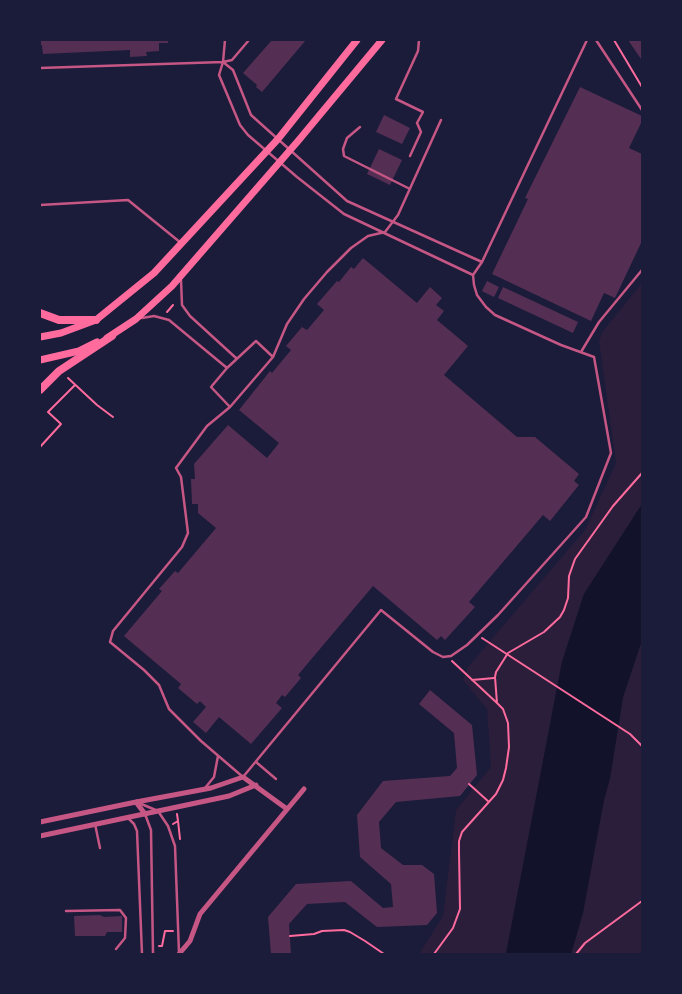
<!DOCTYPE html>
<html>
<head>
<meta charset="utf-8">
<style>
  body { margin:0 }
  #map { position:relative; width:682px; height:994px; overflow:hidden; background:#1b1b3a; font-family:Commissioner,sans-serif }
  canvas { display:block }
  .frame { position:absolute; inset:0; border:41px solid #1b1b3a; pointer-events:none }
</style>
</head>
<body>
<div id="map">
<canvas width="682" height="994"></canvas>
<div class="frame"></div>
</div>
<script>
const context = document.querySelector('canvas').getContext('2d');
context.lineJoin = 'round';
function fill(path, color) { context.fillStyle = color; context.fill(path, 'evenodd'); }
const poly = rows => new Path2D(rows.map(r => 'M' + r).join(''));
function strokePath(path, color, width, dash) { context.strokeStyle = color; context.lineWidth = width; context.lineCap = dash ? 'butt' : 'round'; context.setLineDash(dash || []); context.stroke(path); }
const green = poly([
  [642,283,642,504,584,594,562,662,506,954,419,954,443,916,456,810,491,767,487,709,463,680,468,667,585,530,616,463,599,341,603,331],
  [642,640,642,954,571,954,576,936,604,800,610,778,623,697]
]);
const water = poly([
  [642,504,642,640,623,697,610,778,604,800,583,913,573,947,571,954,506,954,562,662,584,594]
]);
const building = poly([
  [40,40,168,40,168,43,159,43,159,51,146,52,147,56,130,57,130,50,43,54,42,45,40,45],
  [272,40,306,40,262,92,256,87,257,85,243,73],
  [628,40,642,40,641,59],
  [580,87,642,116,642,121,629,148,642,154,642,241,615,298,604,293,591,321,492,274,528,199,525,198],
  [384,115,410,128,402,144,376,132],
  [379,149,402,160,390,185,367,174],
  [363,258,417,303,430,287,442,298,436,305,444,311,437,320,468,346,444,375,517,437,535,437,579,474,574,481,579,485,550,521,543,515,469,602,475,607,445,640,441,636,437,640,373,586,298,675,301,678,285,697,282,695,276,703,282,708,251,744,219,717,206,733,193,722,206,707,200,701,197,704,178,688,181,684,124,636,162,591,159,589,175,571,178,573,216,528,198,513,198,504,192,504,191,479,195,479,194,464,228,425,267,458,279,443,239,410,270,371,272,373,291,350,286,346,302,327,307,330,324,310,317,304,337,281,339,282,351,267,354,269],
  [487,281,499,287,494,297,482,291],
  [503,287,578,322,573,333,498,298],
  [430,690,472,725,477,775,460,796,396,802,379,822,381,848,403,865,422,865,434,874,437,913,427,925,377,927,345,902,307,904,289,924,291,954,271,954,268,917,296,884,351,881,383,908,393,907,391,884,360,857,357,815,383,781,450,776,457,768,454,733,419,704],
  [100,915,104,917,122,916,122,932,107,932,105,936,75,936,74,916]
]);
const path = poly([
  [614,40,642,87],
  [167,312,173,305],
  [68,378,97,405,113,417],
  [40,447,61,424,48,412,75,385],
  [482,638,630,734,642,746],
  [452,661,497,703],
  [472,680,494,678],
  [469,784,489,802],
  [178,821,180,839],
  [173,824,178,821,177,814],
  [290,936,314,934,322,931,344,930,350,932,365,941,384,954],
  [159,946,162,946,165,931,173,931],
  [434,954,453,928,460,909,459,852,459,841,462,832,496,794,503,780,506,768,509,747,508,723,503,709,497,703,495,677,496,672,508,653,544,632,560,617,564,610,568,598,569,576,575,559,613,506,642,473],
  [576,954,585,943,642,901]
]);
const service = poly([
  [225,40,223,62,219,75,240,125,248,135,297,177,344,214,473,275],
  [596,40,642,110],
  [223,62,233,70,251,115,347,201,482,262],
  [40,68,223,62,232,60,249,40],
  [441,120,398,215,385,232,368,236,351,248,327,272,304,299,287,324,273,357,230,407,207,426,176,468,181,477,188,533,182,547,113,631,110,642,144,670,159,685,169,709,201,741,243,777,381,610,433,652,443,657,451,656,467,645,498,615,586,517,611,453,594,357,561,345,495,315,486,307,477,295,474,285,473,275,482,262,587,40],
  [360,127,347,138,343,149,344,156,410,189],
  [410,156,421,132,417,123,423,112,396,99,418,51,419,40],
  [40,205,128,200,181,243],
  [181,280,182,305,190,316,236,358],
  [142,318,154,316,169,320,227,368],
  [581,352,599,322,642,270],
  [230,407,211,387,227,368,256,341,273,357],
  [256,762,276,779],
  [205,788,214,777,218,756],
  [139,803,158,811,168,826,175,846,179,953],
  [145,814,151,830,153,954],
  [129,819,134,824,137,831,142,954],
  [95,824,100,848],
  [66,911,120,910,126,918,125,938,116,949]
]);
const minor = poly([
  [136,802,145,814],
  [40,822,136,802,211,788,243,777,287,809],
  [40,836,229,796,256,785],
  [179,954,190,941,200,914,304,789]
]);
const secondary = poly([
  [40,337,61,333,96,320,154,273,278,139,357,40],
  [107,338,136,319,172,286,298,141,382,40],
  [40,360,79,351,97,342]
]);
const primary = poly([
  [40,313,59,320,96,320],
  [40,390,59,371,112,336]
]);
fill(green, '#2a1e3b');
fill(water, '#12122b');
fill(building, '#542f53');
strokePath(path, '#ff6b9d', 2);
strokePath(service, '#c65784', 2.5);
strokePath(minor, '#c65784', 5);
strokePath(secondary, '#ff6b9d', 7);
strokePath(primary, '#ff6b9d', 8);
</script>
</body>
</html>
